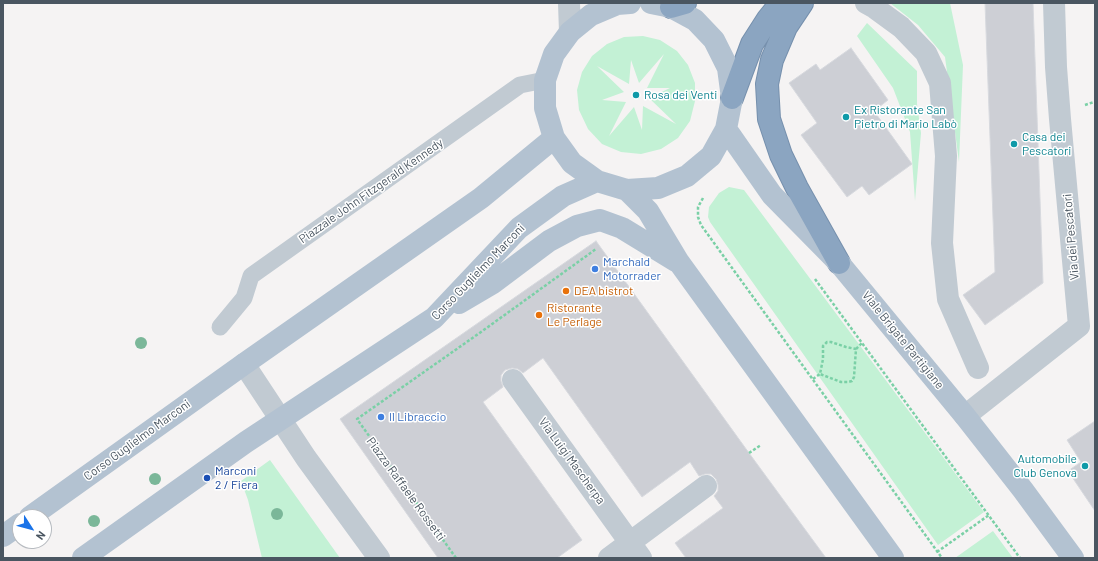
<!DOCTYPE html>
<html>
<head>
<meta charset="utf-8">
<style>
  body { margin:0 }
  #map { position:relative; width:1098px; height:561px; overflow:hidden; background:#f5f3f3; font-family:Barlow,sans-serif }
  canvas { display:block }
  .frame { position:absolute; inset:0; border:4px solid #4a5661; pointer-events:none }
  .north { position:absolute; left:12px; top:509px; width:40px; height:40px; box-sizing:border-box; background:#fff; border:1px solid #b7bbc0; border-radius:50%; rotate:126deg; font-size:11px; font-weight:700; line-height:16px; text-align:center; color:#4a5661 }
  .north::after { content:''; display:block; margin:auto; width:14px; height:18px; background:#1a73e8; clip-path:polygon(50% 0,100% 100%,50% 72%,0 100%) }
</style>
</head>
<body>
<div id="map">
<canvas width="1098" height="561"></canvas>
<div class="frame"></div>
<div class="north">N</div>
</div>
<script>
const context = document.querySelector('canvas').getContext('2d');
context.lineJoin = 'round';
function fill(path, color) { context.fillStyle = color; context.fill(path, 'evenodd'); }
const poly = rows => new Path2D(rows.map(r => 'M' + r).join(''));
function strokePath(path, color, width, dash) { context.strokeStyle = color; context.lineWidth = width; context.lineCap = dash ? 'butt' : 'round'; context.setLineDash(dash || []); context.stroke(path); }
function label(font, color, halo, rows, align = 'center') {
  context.font = font + ' Barlow,sans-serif'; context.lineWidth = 3; context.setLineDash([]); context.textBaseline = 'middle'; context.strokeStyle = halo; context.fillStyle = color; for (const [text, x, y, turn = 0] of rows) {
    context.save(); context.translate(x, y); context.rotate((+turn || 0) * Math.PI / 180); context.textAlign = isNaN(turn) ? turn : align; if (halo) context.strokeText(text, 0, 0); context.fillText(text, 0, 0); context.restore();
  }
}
const green = poly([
  [890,3,950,3,963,65,959,162,945,57,918,25],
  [867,23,917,71,917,104,921,133,915,201,910,132,893,88,857,36],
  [643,36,660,40,677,51,688,65,695,83,695,101,690,121,678,138,661,149,641,154,621,152,602,144,588,129,579,110,577,90,582,72,592,56,607,44,624,37],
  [664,54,647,88,670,88,649,98,676,124,643,106,642,130,634,107,609,136,626,102,602,100,624,92,597,66,629,84,631,60,639,83],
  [729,187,744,190,984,512,938,545,710,222,708,217,709,207,719,193],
  [270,460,340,558,262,558,248,500,241,481],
  [993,531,1013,558,955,558]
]);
const building = poly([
  [985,3,1033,3,1043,283,985,325,963,295,995,272,985,3],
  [851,48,888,100,874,111,912,164,869,195,862,186,847,197,801,135,817,123,789,83,816,64,820,70,851,48],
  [596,241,749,453,826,558,686,558,675,543,723,508,714,496,718,491,718,485,716,479,711,474,705,474,699,476,690,462,642,497,543,358,523,373,518,369,512,368,505,370,501,375,501,381,503,387,483,402,582,540,557,558,438,558,340,419,596,241],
  [1095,421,1095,511,1068,471,1081,462,1067,440,1095,421]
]);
const path = poly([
  [1085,105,1094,102],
  [703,198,698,207,698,217,701,225,942,558],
  [815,279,1020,558],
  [856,349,862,343],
  [813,379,820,374,823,359,823,346,827,342,831,342,846,347,856,349,854,377,852,381,848,382,841,382,820,374],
  [749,453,761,445],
  [937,552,989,515],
  [456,558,357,419,481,332,596,249]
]);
const lane = poly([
  [220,327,244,298,251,276,520,85,545,80]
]);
const street = poly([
  [569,3,570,32],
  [866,3,875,8,901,27,926,53,940,83,946,156,942,243,948,299,978,368],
  [244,364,306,458,379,558],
  [513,380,641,558],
  [965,416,1079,326,1060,119,1056,67,1054,3],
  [609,558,706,486]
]);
const primary = poly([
  [630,3,617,4,591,15,570,32,554,54,545,80,545,108,554,138,572,163,597,181,627,190,658,188,687,176,711,156,726,129,732,98,728,68,714,40,695,20,671,7,651,3],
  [726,129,772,195,839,263,965,416,1023,490,1073,558],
  [627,190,648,211,678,261,893,558],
  [459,303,493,283,549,241,577,226,600,220,622,228,676,261],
  [30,517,244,364,481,198,554,138],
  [3,536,20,524],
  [83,558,246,442,434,318,519,228,563,196,597,181]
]);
const highway = poly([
  [802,3,786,27,772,60,767,84,769,119,781,155,797,188,839,263],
  [671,7,685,3],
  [732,98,752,44,768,19,781,3]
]);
const trees = [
  [141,343],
  [155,479],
  [277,514],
  [94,521]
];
const markers = [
  [636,95,4,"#0f9aa8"],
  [846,117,4,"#0f9aa8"],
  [1014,144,4,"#0f9aa8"],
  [595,269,4,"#3f7fe0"],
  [566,291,4,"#e8710a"],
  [539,315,4,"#e8710a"],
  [381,417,4,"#3f7fe0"],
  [1085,466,4,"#0f9aa8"],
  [207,478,4,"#1a4fb4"]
];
const cultureNames = [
  ["Rosa dei Venti",644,95],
  ["Ex Ristorante San",854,110],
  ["Pietro di Mario Labò",854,124],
  ["Casa dei",1022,137],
  ["Pescatori",1022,151],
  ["Automobile",1077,459,"right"],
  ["Club Genova",1077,473,"right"]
];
const streetNames = [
  ["Piazzale John Fitzgerald Kennedy",371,191,-35],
  ["Via dei Pescatori",1071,237,-95],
  ["Corso Guglielmo Marconi",478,272,-46],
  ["Viale Brigate Partigiane",903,340,51],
  ["Corso Guglielmo Marconi",137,440,-36],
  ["Via Luigi Mascherpa",572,461,54],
  ["Piazza Raffaele Rossetti",406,489,54]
];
const shopNames = [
  ["Marchald",603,262],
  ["Motorrader",603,276],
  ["Il Libraccio",389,417]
];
const foodNames = [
  ["DEA bistrot",574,291],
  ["Ristorante",547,308],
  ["Le Perlage",547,322]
];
const transitNames = [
  ["Marconi",215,471],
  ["2 / Fiera",215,485]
];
fill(green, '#c3f1d5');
fill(building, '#cdcfd5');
strokePath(building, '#d7d9de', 1);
strokePath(highway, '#7690ad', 24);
strokePath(path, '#7ad0a6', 2.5, [3, 2]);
strokePath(lane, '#c1cad2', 17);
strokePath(street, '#c1cad2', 22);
strokePath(primary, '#b3c2d1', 22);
strokePath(highway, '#8ba5c1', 22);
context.fillStyle = '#7bb799';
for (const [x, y] of trees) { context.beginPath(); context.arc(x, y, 6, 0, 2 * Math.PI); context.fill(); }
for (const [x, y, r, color] of markers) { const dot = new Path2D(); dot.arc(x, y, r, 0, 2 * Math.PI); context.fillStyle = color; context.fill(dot); strokePath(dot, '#fff', 1.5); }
label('12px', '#0d838f', '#fff', cultureNames, 'left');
label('12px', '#4a5661', '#fff', streetNames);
label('12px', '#366cbe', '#fff', shopNames, 'left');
label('12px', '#c56008', '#fff', foodNames, 'left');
label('12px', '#164399', '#fff', transitNames, 'left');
</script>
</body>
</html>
